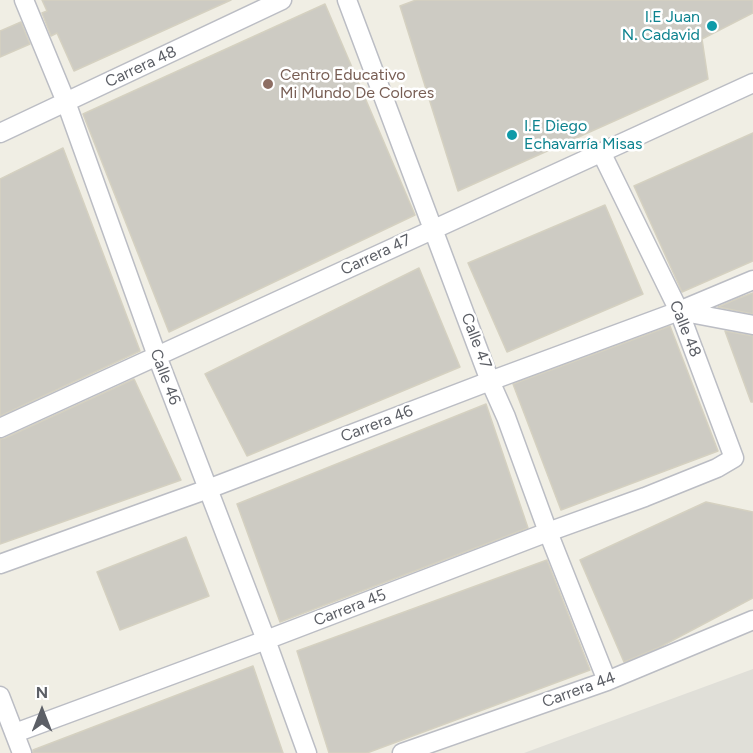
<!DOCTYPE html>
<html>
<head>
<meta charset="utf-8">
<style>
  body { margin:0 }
  #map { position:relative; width:753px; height:753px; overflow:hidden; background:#f0eee4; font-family:Figtree,sans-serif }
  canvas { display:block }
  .north { position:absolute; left:12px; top:681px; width:60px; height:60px; -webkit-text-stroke:4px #fff; paint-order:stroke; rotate:0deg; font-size:16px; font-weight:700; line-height:24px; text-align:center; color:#5c5f66 }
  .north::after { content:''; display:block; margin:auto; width:21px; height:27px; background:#5c5f66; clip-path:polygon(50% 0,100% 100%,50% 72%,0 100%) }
</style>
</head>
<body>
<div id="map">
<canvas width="753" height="753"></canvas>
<div class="north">N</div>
</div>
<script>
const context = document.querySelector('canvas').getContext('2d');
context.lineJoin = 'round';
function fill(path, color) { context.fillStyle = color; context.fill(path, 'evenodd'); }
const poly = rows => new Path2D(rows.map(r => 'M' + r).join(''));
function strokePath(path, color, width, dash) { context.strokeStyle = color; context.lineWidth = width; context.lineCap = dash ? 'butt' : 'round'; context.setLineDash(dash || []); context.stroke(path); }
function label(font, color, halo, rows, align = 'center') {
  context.font = font + ' Figtree,sans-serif'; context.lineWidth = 5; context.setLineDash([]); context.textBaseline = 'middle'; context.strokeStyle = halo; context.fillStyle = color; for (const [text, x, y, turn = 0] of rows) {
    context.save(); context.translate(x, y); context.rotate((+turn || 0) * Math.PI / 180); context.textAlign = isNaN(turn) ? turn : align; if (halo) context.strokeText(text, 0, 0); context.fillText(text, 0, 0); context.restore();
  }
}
const industrial = poly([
  [753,669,753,753,524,753]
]);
const building = poly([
  [42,0,231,0,74,71,57,33,51,36,42,13,47,11,42,0],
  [416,0,753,0,753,13,702,39,708,79,458,191,400,6,416,0],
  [325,4,415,215,169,332,83,114,325,4],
  [21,22,30,44,0,57,0,31,21,22],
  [753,133,753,261,682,292,634,186,753,133],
  [63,148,140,351,0,416,0,179,63,148],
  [605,205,643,294,507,352,468,263,605,205],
  [419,268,460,367,247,456,205,374,419,268],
  [753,293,753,314,718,307,739,298,753,293],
  [670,326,718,451,561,510,513,384,670,326],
  [725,331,753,336,753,402,751,402,725,331],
  [134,379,181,480,0,544,0,439,5,438,134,379],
  [486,404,528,528,280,622,237,504,486,404],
  [706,502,753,512,753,598,660,647,624,662,580,560,706,502],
  [186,537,209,596,120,630,97,572,186,537],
  [547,560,590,670,367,753,329,753,297,651,547,560],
  [253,666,283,753,33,753,33,750,253,666]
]);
const street = poly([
  [24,0,66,102,157,356,266,640,307,753],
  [347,0,490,381,506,417,548,532,607,681],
  [0,133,282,0],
  [679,311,753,325],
  [0,428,753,83],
  [0,564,208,489,490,381,679,311,753,280],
  [0,696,22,753],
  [15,733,266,640,548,532,645,497,717,468,734,458,679,311,602,154],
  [402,753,607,681,753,620]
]);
const markers = [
  [712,26,6,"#0f9aa8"],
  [268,84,6,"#8d6e63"],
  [512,135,6,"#0f9aa8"]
];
const cultureNames = [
  ["I.E Juan",700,17],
  ["N. Cadavid",700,35],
  ["I.E Diego",524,126,"left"],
  ["Echavarría Misas",524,144,"left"]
];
const streetNames = [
  ["Carrera 48",141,67,-25],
  ["Carrera 47",376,255,-25],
  ["Calle 48",685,329,68],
  ["Calle 47",476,341,69],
  ["Calle 46",165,377,69],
  ["Carrera 46",377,424,-21],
  ["Carrera 45",350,608,-21],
  ["Carrera 44",579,690,-20]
];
const educationNames = [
  ["Centro Educativo",280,75],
  ["Mi Mundo De Colores",280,93]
];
fill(industrial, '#e0dfd8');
fill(building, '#cdcbc3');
strokePath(building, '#d5d1c1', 1.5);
strokePath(street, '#bbbdc4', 21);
strokePath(street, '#fff', 18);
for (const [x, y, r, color] of markers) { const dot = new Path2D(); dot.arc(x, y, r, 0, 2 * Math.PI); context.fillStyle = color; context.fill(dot); strokePath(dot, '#fff', 2); }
label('16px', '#0d838f', '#fff', cultureNames, 'right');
label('16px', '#5c5f66', '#fff', streetNames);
label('16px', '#785e54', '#fff', educationNames, 'left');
</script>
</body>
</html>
